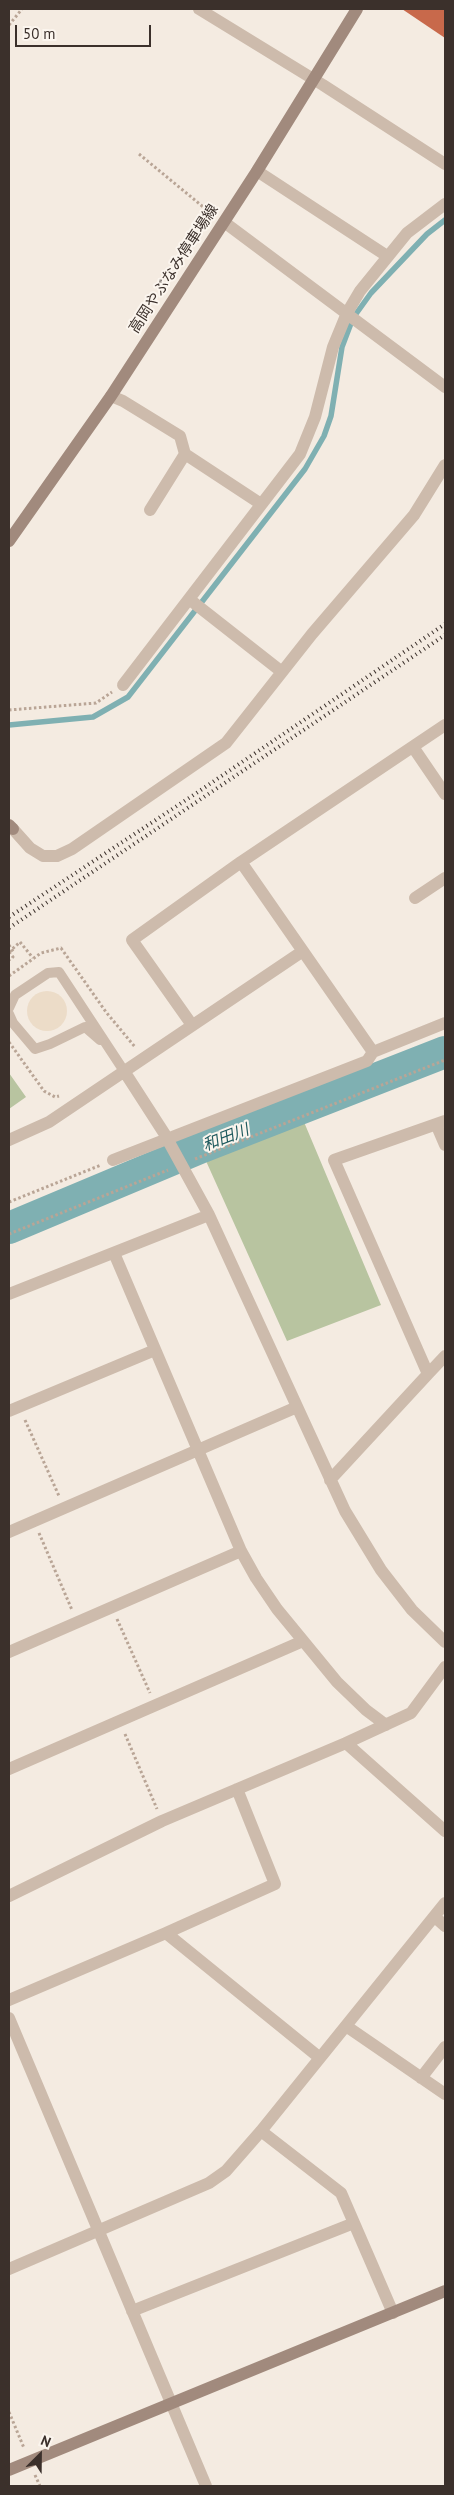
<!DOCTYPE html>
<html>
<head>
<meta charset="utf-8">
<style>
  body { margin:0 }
  #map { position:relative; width:454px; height:2495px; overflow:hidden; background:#f4ebe1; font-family:"PT Sans",sans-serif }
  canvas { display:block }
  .frame { position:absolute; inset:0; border:10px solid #3b302b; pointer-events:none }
  .north { position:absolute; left:15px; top:2430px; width:50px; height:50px; -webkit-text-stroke:4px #fbf5ee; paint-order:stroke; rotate:23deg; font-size:14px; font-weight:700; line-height:20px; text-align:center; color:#3b302b }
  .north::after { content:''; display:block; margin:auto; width:18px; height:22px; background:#3b302b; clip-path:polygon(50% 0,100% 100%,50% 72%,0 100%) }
  .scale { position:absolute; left:15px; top:25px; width:136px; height:22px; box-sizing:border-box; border:2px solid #3b302b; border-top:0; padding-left:6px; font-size:15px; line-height:18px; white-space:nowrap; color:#3b302b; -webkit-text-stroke:4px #fbf5ee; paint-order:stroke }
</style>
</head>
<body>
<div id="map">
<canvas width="454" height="2495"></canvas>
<div class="frame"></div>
<div class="north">N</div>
<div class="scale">50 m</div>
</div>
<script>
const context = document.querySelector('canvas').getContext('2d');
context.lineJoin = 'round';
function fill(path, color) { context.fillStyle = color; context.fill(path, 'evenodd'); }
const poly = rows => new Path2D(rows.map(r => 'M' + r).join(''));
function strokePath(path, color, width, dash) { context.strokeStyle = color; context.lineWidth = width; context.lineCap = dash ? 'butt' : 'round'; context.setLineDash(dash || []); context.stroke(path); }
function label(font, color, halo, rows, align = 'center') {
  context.font = font + ' "PT Sans","Noto Sans JP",sans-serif'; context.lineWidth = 4; context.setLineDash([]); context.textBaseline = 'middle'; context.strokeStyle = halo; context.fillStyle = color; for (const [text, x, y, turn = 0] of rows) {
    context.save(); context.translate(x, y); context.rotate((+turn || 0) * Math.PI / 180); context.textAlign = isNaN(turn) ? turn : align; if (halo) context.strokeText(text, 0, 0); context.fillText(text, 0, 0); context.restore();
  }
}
const green = poly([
  [9,1073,26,1097,9,1109],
  [304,1122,381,1305,287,1341,206,1161]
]);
const plaza = poly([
  '27 1011a20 20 0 1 1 40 0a20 20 0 1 1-40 0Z'
]);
const stream = poly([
  [9,725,93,717,128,697,305,469,324,436,331,416,342,347,353,318,371,293,427,234,445,220]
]);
const river = poly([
  [9,1228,202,1147,445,1052]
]);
const building = poly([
  [402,9,445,9,445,38]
]);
const path = poly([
  [9,25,22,9],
  [139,154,213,215],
  [9,710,96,703,112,692],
  [20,942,33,958],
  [9,952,20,942],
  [9,952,13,957,9,960],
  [9,976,41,953,61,948,106,1012,135,1047],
  [9,1042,44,1091,55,1097,59,1096],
  [195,1159,445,1060],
  [9,1202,101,1165],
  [9,1234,168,1170],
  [25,1420,59,1496],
  [39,1533,72,1610],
  [117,1619,150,1693],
  [125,1734,157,1809],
  [9,2412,24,2448],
  [35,2475,40,2486]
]);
const lane = poly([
  [9,1008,15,995,48,973,59,972,124,1071],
  [9,1014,13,1023,35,1049,50,1044,85,1027,100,1040]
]);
const street = poly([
  [199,9,323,85,445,164],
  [257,171,387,256],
  [224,222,445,387],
  [111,396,123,401,180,436,185,454,261,504],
  [150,510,185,454],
  [189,599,282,672],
  [123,685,300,454,315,417,333,347,347,313,360,291,407,233,445,204],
  [413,747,445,794],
  [13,829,30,848,43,856,57,856,72,849,226,743,312,634,414,515,445,465],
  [241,862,373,1052],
  [415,898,445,878],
  [192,1025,132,940,241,862,445,725],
  [124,1071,164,1133,209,1215,345,1511,381,1570,412,1610,445,1642],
  [445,1121,334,1160,428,1374,445,1356],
  [436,1124,445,1145],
  [9,1140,49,1122,303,951],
  [113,1160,367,1061,373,1052,445,1023],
  [114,1253,241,1551,256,1578,277,1609,337,1682,366,1710,386,1725],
  [9,1294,209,1215],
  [9,1411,155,1350],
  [330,1480,428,1374],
  [9,1532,297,1407],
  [9,1652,241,1551],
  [346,1743,445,1831],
  [9,1769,303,1641],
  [237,1789,275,1884,166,1933,320,2058],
  [9,1896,162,1821,346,1743,411,1713,445,1667],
  [435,1917,445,1926],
  [9,2000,166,1933],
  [9,2018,206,2486],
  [346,2026,445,2094],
  [421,2078,445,2047],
  [261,2131,341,2193,393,2313],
  [9,2269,209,2183,226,2171,261,2131,445,1903],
  [132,2311,354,2223]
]);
const secondary = poly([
  [9,541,111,396,257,171,357,9],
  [9,825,13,829],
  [9,2470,445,2291]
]);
const rail = poly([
  [9,917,198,792,445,624],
  [9,928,445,635]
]);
const pathBridge = poly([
  [9,945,14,953]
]);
const streetNames = [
  ["高岡やぶなみ停車場線",174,269,-57]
];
const waterNames = [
  ["和田川",226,1138,-21]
];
fill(green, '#b8c4a0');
fill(plaza, '#ecdcc8');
strokePath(stream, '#7fb0b2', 5.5);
strokePath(river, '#7fb0b2', 32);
fill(building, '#c8694b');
strokePath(path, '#b9a596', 3, [2.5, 2.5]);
strokePath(lane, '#cdbbac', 10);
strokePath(street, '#cdbbac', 12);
strokePath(secondary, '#a18a7d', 12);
strokePath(rail, '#3b302b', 4, [1, 4]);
strokePath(pathBridge, '#b9a596', 3, [2.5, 2.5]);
label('15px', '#3b302b', '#fbf5ee', streetNames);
label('italic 16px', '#1f5a5e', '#fbf5ee', waterNames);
</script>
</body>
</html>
